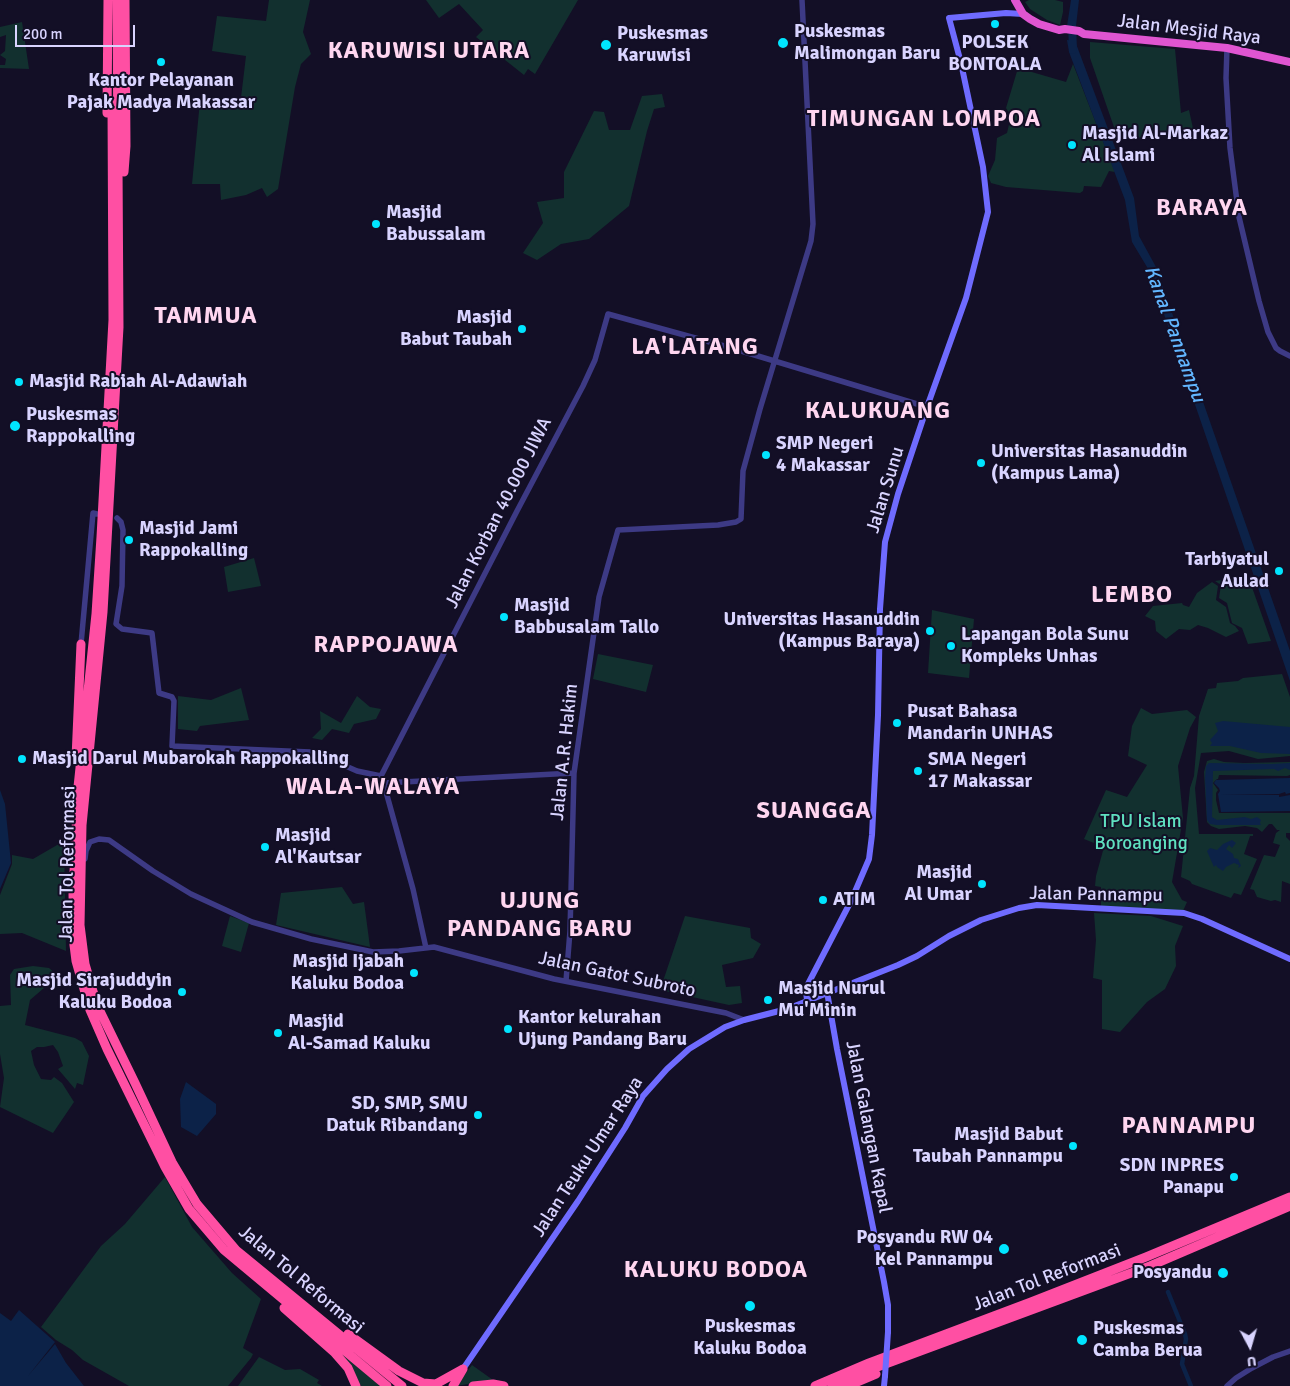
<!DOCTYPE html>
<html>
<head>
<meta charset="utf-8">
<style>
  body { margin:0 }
  #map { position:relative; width:1290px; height:1386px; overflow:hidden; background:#130f26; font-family:Signika,sans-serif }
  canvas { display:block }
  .north { position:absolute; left:1225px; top:1321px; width:50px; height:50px; -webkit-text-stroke:4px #130f26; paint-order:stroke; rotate:174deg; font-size:14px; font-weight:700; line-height:20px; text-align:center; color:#d9d4ff }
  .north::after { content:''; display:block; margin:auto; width:18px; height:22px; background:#d9d4ff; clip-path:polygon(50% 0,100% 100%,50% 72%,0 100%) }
  .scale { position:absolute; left:15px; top:25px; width:120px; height:22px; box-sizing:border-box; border:2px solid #d9d4ff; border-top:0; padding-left:6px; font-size:15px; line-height:18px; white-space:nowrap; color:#d9d4ff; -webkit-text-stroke:4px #130f26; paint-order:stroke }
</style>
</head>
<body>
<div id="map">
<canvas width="1290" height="1386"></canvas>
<div class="north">U</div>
<div class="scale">200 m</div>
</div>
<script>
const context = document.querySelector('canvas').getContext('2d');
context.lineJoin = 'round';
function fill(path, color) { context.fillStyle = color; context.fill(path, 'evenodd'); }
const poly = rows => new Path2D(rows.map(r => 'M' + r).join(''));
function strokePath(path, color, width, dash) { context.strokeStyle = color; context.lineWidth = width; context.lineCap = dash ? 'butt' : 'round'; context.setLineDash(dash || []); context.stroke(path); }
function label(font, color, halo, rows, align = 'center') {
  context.font = font + ' Signika,sans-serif'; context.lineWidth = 4; context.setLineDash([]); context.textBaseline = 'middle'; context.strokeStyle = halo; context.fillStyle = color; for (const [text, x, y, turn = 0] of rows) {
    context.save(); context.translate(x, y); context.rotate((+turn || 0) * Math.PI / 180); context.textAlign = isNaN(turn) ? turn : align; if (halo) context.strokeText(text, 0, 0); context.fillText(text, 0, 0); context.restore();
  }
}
const green = poly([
  [269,0,310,0,303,32,311,54,301,64,295,87,278,189,267,197,262,188,246,195,221,200,220,184,192,184,200,101,240,106,246,56,212,51,217,16,266,21],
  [426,0,578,0,535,74,528,69,524,75,476,37,483,30,459,4,439,18],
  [1029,0,1055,0,1063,2,1063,12,1060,25,1047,20,1030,9,1025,2],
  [22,22,29,69,0,68,0,65,5,65,6,59,0,55,5,51,6,35,0,37,0,27],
  [1090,42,1175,49,1181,113,1189,110,1194,133,1134,138,1120,134,1115,130,1090,58],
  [1073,64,1115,172,1109,171,1101,187,1084,186,1083,191,1080,193,1006,187,991,183,988,176,995,160,997,138,1007,133,1011,116,1006,108,1018,68,1066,82],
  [662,94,665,107,654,109,647,131,629,206,589,239,561,244,537,260,523,253,543,223,537,202,564,198,564,172,594,111,604,112,609,130,630,130,642,96],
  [254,558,261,586,228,592,224,567],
  [1248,576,1271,641,1248,644,1242,628,1232,623,1227,603,1219,598,1221,585,1215,581],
  [1212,582,1218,586,1216,600,1226,607,1230,623,1235,626,1239,631,1226,637,1208,628,1198,625,1190,630,1179,629,1166,639,1156,631,1155,621,1145,616,1153,606,1182,603,1183,605,1189,607,1197,593],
  [932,610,974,619,969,678,928,673],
  [598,654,653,665,646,692,593,679],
  [1282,674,1290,697,1290,756,1258,759,1229,751,1201,753,1195,788,1199,834,1253,834,1253,836,1250,836,1244,854,1257,859,1241,895,1234,893,1231,898,1192,884,1190,881,1181,877,1190,788,1194,776,1199,716,1208,689,1216,688,1217,683,1238,681,1243,678],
  [241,688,249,720,200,726,197,731,178,729,178,696,211,700],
  [357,696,370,707,381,709,376,719,354,724,349,733,332,729,322,740,312,738,321,729,320,711,341,723],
  [1141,708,1152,714,1187,710,1196,717,1190,728,1178,766,1183,818,1172,882,1182,900,1187,902,1183,911,1101,907,1101,887,1095,886,1096,876,1104,847,1084,839,1106,790,1127,797,1147,765,1128,756,1132,726],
  [1214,759,1224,762,1244,763,1290,762,1290,775,1287,776,1219,775,1218,779,1217,779,1213,783,1218,790,1216,793,1216,800,1219,813,1290,813,1290,833,1286,833,1286,837,1290,841,1290,884,1282,881,1281,902,1275,900,1271,901,1257,897,1254,890,1250,889,1264,855,1275,857,1280,845,1273,843,1276,833,1280,830,1277,830,1272,824,1269,824,1262,832,1257,828,1245,826,1219,829,1211,826,1207,822,1204,772,1207,761],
  [64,841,66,951,22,933,0,934,0,895,12,864,12,855,33,859],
  [342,887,353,904,364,902,370,947,276,925,281,893],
  [1094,913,1151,916,1183,926,1175,946,1176,966,1165,989,1147,1002,1120,1032,1102,1029,1102,980,1093,978,1096,940],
  [230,916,249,923,241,952,222,946],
  [685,916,750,928,751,938,761,944,753,958,722,965,726,987,740,986,742,1003,729,1005,660,990],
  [33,966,49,968,58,976,30,1000,25,1025,75,1038,82,1042,89,1056,83,1085,77,1083,75,1089,58,1069,63,1066,58,1052,53,1045,44,1047,37,1047,31,1051,34,1065,41,1079,51,1080,54,1077,62,1083,74,1102,53,1133,0,1107,4,1078,0,1054,0,1006,11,1005,10,975,14,969],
  [165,1177,192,1227,232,1273,261,1299,243,1348,253,1354,251,1358,228,1386,129,1386,83,1360,72,1350,56,1340,41,1327,101,1246,125,1224],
  [317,1331,381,1386,361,1386,350,1364],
  [259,1357,285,1370,300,1369,319,1380,317,1383,322,1386,238,1386],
  [472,1365,493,1380,456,1386]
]);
const water = poly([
  [1071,0,1079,0,1076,26,1067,26],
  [1067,40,1075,41,1134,198,1139,236,1156,267,1290,651,1290,681,1156,291,1147,267,1132,242,1125,200,1069,52],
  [1223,721,1290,727,1290,754,1261,753,1230,746,1210,746,1212,743,1210,740,1218,731,1215,723],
  [1209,763,1272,764,1290,763,1290,770,1285,768,1278,771,1274,769,1213,771,1212,817,1217,820,1245,817,1251,819,1257,817,1261,820,1260,823,1261,825,1217,825,1210,824,1207,820,1205,778,1206,766],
  [1290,778,1290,793,1286,794,1285,792,1279,794,1221,795,1279,795,1279,797,1290,795,1290,811,1221,812,1218,794,1220,791,1219,788,1214,783,1216,780],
  [0,790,5,804,11,863,0,889],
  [1232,840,1236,843,1232,848,1229,845,1226,849,1233,854,1234,858,1238,859,1241,866,1238,868,1239,865,1234,863,1226,867,1223,871,1217,867,1216,865,1214,867,1207,851,1210,848,1217,850,1223,844],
  [186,1082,216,1104,216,1114,197,1136,181,1127,180,1099],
  [19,1310,55,1342,28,1376,55,1344,66,1363,84,1386,0,1386,0,1313,11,1321]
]);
const canal = poly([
  [1168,1292,1185,1334,1186,1339,1182,1364,1191,1386]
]);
const river = poly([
  [1072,24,1073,50]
]);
const tertiary = poly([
  [1227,48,1226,78,1230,148,1239,217,1259,301,1268,332,1276,348,1280,351,1290,356],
  [117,518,121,522,123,530,122,586,116,624,122,629,152,633,159,693,172,697,174,701,172,746,310,752,323,756,357,771,381,776],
  [81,644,93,513,97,514],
  [381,776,517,511,583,386,595,360,608,314,728,347,927,407],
  [383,781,413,889,426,948],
  [384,783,574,773],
  [85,859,86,851,90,842,99,839,109,840,153,871,191,894,252,922,311,939,373,952,399,951,434,947,554,979,726,1013,744,1020],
  [566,981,570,931,574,773,599,597,618,530,718,525,736,522,741,519,743,471,760,409,811,241,813,224,802,0],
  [1227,1386,1236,1378,1252,1368,1273,1357,1290,1351]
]);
const secondary = poly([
  [827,992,837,1049,884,1282,888,1305,888,1332],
  [807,1000,806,992,808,984,851,901,869,859,872,835,878,715,880,609,885,542,898,494,927,407,966,298,988,212,983,167,961,63,949,18,1006,13,1023,14],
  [463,1369,578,1201,625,1128,643,1096,667,1069,689,1049,725,1027,744,1020,787,1009,898,965,917,956,949,936,981,920,1019,908,1037,905,1184,913,1202,919,1290,959],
  [884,1386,885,1376]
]);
const trunk = poly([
  [1015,0,1023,14,1030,19,1039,24,1059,30,1065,29,1079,31,1084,34,1227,48,1290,62]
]);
const motorway = poly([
  [117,0,119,327,103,612,82,825,80,925,85,964,97,1005,135,1083,172,1162,197,1204,236,1250,402,1386],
  [112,105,113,320,101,537,96,614,78,787,73,894,74,945,76,961,90,1010,107,1049,165,1167,189,1209,224,1250,387,1386],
  [107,113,108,0],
  [124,172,126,146,125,0],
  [76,758,81,644],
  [284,1308,334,1352,348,1368,356,1386],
  [348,1334,399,1371,423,1383,436,1384,463,1369],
  [453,1386,463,1369],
  [473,1386,493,1384,504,1386],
  [815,1386,869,1363,1031,1302,1146,1257,1290,1197],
  [832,1386,872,1369,1150,1266,1290,1206],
  [848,1386,876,1374]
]);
const secondaryBridge = poly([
  [885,1376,888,1332]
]);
const markers = [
  [995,24,5,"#00e5ff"],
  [783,43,6,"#00e5ff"],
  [606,45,6,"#00e5ff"],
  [161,62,5,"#00e5ff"],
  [1072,145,5,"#00e5ff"],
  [376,224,5,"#00e5ff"],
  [522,329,5,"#00e5ff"],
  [19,382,5,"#00e5ff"],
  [15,426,6,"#00e5ff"],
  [766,455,5,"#00e5ff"],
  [981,463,5,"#00e5ff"],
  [129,540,5,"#00e5ff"],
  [1279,571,5,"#00e5ff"],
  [504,617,5,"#00e5ff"],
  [930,631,5,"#00e5ff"],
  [951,646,5,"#00e5ff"],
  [897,723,5,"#00e5ff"],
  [22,759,5,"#00e5ff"],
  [918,771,5,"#00e5ff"],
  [265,847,5,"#00e5ff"],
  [982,884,5,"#00e5ff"],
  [823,900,5,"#00e5ff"],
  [414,973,5,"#00e5ff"],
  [182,992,5,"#00e5ff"],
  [768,1000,5,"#00e5ff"],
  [508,1029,5,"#00e5ff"],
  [278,1033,5,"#00e5ff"],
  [478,1115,5,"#00e5ff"],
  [1073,1146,5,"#00e5ff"],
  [1234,1177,5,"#00e5ff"],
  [1004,1249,6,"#00e5ff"],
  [1223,1273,6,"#00e5ff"],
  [750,1306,6,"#00e5ff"],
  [1082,1340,6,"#00e5ff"]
];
const streetNames = [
  ["Jalan Mesjid Raya",1189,30,7],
  ["Jalan Sunu",886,490,-73],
  ["Jalan Korban 40.000 JIWA",499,513,-63],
  ["Jalan A.R. Hakim",565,752,-84],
  ["Jalan Tol Reformasi",68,864,-89],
  ["Jalan Pannampu",1096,895,1],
  ["Jalan Gatot Subroto",617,975,12],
  ["Jalan Galangan Kapal",868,1127,79],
  ["Jalan Teuku Umar Raya",588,1157,-57],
  ["Jalan Tol Reformasi",1047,1278,-21],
  ["Jalan Tol Reformasi",301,1280,40]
];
const poiNames = [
  ["Puskesmas",794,32],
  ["Malimongan Baru",794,54],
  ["Puskesmas",617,34],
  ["Karuwisi",617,56],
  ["POLSEK",995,43,"center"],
  ["BONTOALA",995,65,"center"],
  ["Kantor Pelayanan",161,81,"center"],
  ["Pajak Madya Makassar",161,103,"center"],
  ["Masjid Al-Markaz",1082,134],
  ["Al Islami",1082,156],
  ["Masjid",386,213],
  ["Babussalam",386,235],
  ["Masjid",512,318,"right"],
  ["Babut Taubah",512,340,"right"],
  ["Masjid Rabiah Al-Adawiah",29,382],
  ["Puskesmas",26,415],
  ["Rappokalling",26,437],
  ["SMP Negeri",776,444],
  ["4 Makassar",776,466],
  ["Universitas Hasanuddin",991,452],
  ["(Kampus Lama)",991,474],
  ["Masjid Jami",139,529],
  ["Rappokalling",139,551],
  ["Tarbiyatul",1269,560,"right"],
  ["Aulad",1269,582,"right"],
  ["Masjid",514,606],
  ["Babbusalam Tallo",514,628],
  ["Universitas Hasanuddin",920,620,"right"],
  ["(Kampus Baraya)",920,642,"right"],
  ["Lapangan Bola Sunu",961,635],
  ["Kompleks Unhas",961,657],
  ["Pusat Bahasa",907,712],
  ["Mandarin UNHAS",907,734],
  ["Masjid Darul Mubarokah Rappokalling",32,759],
  ["SMA Negeri",928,760],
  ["17 Makassar",928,782],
  ["Masjid",275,836],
  ["Al'Kautsar",275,858],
  ["Masjid",972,873,"right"],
  ["Al Umar",972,895,"right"],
  ["ATIM",833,900],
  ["Masjid Ijabah",404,962,"right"],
  ["Kaluku Bodoa",404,984,"right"],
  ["Masjid Sirajuddyin",172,981,"right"],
  ["Kaluku Bodoa",172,1003,"right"],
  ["Masjid Nurul",778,989],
  ["Mu'Minin",778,1011],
  ["Kantor kelurahan",518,1018],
  ["Ujung Pandang Baru",518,1040],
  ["Masjid",288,1022],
  ["Al-Samad Kaluku",288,1044],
  ["SD, SMP, SMU",468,1104,"right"],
  ["Datuk Ribandang",468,1126,"right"],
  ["Masjid Babut",1063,1135,"right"],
  ["Taubah Pannampu",1063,1157,"right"],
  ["SDN INPRES",1224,1166,"right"],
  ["Panapu",1224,1188,"right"],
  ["Posyandu RW 04",993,1238,"right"],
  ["Kel Pannampu",993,1260,"right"],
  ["Posyandu",1212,1273,"right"],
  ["Puskesmas",750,1327,"center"],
  ["Kaluku Bodoa",750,1349,"center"],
  ["Puskesmas",1093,1329],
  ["Camba Berua",1093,1351]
];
const parkNames = [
  ["TPU Islam",1141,822],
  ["Boroanging",1141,844]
];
const waterNames = [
  ["Kanal Pannampu",1174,334,70]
];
const districtNames = [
  ["KARUWISI UTARA",429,52],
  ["TIMUNGAN LOMPOA",924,120],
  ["BARAYA",1202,209],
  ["TAMMUA",206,317],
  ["LA'LATANG",695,348],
  ["KALUKUANG",878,412],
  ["LEMBO",1132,596],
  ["RAPPOJAWA",386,646],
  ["WALA-WALAYA",373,788],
  ["SUANGGA",814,812],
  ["UJUNG",540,902],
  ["PANDANG BARU",540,930],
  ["PANNAMPU",1189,1127],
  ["KALUKU BODOA",716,1271]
];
fill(green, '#12302f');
fill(water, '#0c2248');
strokePath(canal, '#0c2248', 4.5);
strokePath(river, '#0c2248', 8);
strokePath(tertiary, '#3d3a85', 5.5);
strokePath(secondary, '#6f6bff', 6);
strokePath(trunk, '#e055d1', 8);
strokePath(motorway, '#ff4fa3', 9);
strokePath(secondaryBridge, '#6f6bff', 6);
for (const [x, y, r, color] of markers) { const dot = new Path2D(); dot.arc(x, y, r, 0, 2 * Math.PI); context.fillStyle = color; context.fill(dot); strokePath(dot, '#130f26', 2); }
label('19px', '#d9d4ff', '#130f26', streetNames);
label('bold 19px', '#d9d4ff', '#130f26', poiNames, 'left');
label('19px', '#5fe0c0', '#130f26', parkNames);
label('italic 20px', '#62b6ff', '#130f26', waterNames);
context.letterSpacing = '1px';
label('bold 24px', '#ffd6f0', '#130f26', districtNames);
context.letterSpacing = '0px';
</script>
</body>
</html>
